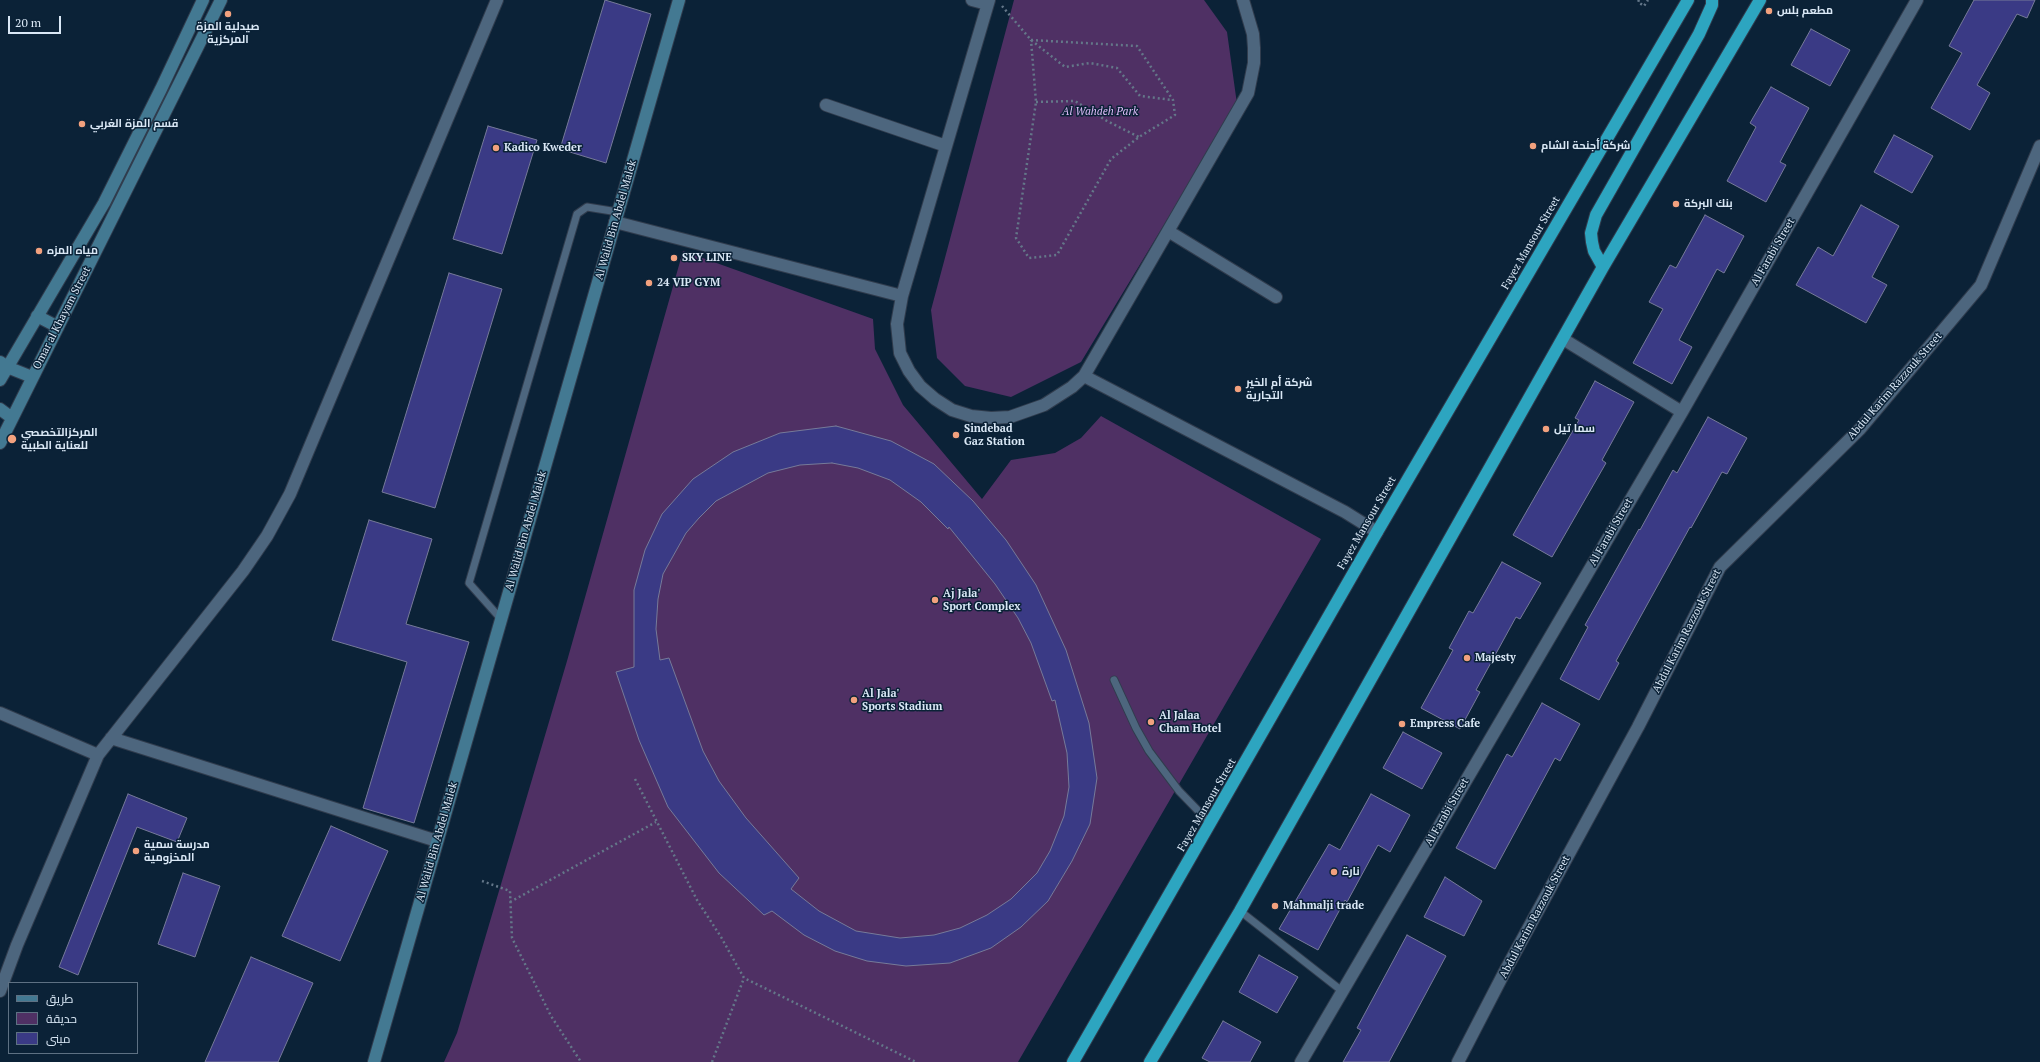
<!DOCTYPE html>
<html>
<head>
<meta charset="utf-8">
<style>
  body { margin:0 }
  #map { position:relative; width:2040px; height:1062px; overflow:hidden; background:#0b2237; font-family:"PT Serif",Cairo,serif }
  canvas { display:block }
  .legend { position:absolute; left:8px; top:982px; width:130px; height:72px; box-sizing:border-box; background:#0b2237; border:1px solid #5e7183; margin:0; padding:5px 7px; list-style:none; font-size:12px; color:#dae8f6 }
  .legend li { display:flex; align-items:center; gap:8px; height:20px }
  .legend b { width:20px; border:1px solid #5e7183 }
  .scale { position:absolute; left:8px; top:16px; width:53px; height:18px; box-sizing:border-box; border:2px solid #dae8f6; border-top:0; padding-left:5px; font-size:12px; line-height:14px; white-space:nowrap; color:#dae8f6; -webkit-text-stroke:3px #0b2237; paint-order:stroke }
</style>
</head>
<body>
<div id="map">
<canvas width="2040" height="1062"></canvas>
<ul class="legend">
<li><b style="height:5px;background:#437992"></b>طريق</li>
<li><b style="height:11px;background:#4f3064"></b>حديقة</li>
<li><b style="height:11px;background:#3a3a85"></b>مبنى</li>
</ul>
<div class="scale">20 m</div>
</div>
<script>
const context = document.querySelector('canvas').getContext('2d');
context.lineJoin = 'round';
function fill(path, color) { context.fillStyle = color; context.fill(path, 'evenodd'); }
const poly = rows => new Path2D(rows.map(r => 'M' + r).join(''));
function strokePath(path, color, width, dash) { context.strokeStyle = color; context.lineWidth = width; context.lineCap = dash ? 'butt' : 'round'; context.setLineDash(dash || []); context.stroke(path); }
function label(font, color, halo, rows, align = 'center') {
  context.font = font + ' "PT Serif",Cairo,serif'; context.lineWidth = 3; context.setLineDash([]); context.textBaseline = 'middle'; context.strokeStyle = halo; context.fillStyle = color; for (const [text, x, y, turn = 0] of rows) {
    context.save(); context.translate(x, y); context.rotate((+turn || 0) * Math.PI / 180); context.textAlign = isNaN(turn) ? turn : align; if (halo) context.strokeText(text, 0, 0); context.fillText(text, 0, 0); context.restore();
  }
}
const green = poly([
  [1014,0,1204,0,1227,32,1237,104,1081,362,1011,397,965,386,937,358,931,310],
  [683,251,873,319,875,349,903,405,982,499,1011,460,1055,453,1081,438,1101,416,1321,539,1018,1062,444,1062,457,1033,567,661]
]);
const building = poly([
  [605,0,651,14,606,163,560,149,605,0],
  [1974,0,2035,0,2027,18,2017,14,1977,85,1990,93,1970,130,1931,108,1962,53,1949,46,1974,0],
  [1811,29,1850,50,1830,86,1791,65,1811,29],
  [1771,87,1809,108,1780,162,1786,165,1766,202,1727,181,1756,127,1750,123,1771,87],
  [488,126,537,140,502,254,453,239,488,126],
  [1894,135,1933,156,1912,193,1874,172,1894,135],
  [1861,205,1899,226,1872,277,1887,285,1866,323,1796,285,1818,247,1833,256,1861,205],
  [1705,215,1744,236,1724,273,1717,269,1679,340,1692,347,1672,384,1633,363,1663,309,1649,302,1670,265,1676,268,1705,215],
  [449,273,502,289,435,508,382,492,449,273],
  [1595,381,1634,402,1602,460,1606,463,1552,557,1513,535,1579,420,1575,418,1595,381],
  [1708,417,1747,438,1727,474,1722,472,1691,528,1690,527,1616,661,1619,663,1599,700,1560,679,1588,627,1585,625,1639,529,1640,530,1673,470,1677,473,1708,417],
  [836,426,891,441,934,464,973,501,1006,540,1036,585,1066,650,1089,723,1097,778,1090,824,1072,861,1048,901,1021,927,991,948,950,963,906,966,867,961,835,951,804,935,772,911,764,915,719,873,668,807,639,740,616,672,634,667,634,590,645,550,662,514,693,479,733,452,780,433,836,426],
  [832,463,858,468,890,480,921,502,948,529,949,527,995,584,1018,618,1031,643,1052,701,1055,700,1067,753,1069,787,1064,816,1050,851,1037,873,1011,899,987,915,960,928,934,935,900,938,856,931,819,911,791,889,799,878,746,818,719,781,703,751,669,658,660,660,656,629,658,599,663,574,686,533,699,518,716,501,768,473,800,465,832,463],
  [369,520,432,539,406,624,469,642,414,823,363,808,407,662,332,640,369,520],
  [1502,562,1541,583,1520,619,1516,617,1476,690,1480,692,1460,729,1421,708,1453,650,1449,648,1469,611,1473,613,1502,562],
  [1542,703,1580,724,1560,761,1555,758,1495,869,1456,848,1507,754,1512,757,1542,703],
  [1403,732,1442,753,1422,789,1383,768,1403,732],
  [128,794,187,818,177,842,137,827,78,975,59,967,128,794],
  [1371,794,1410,815,1390,852,1378,845,1347,902,1345,900,1318,950,1279,929,1329,844,1340,850,1371,794],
  [331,826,388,851,340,961,282,936,331,826],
  [183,873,220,886,195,957,158,944,183,873],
  [1445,877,1482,901,1464,936,1424,917,1445,877],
  [1407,935,1446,956,1389,1062,1343,1062,1361,1030,1357,1028,1407,935],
  [1259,955,1298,977,1277,1013,1239,992,1259,955],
  [251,957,313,983,278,1062,205,1062,251,957],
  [1223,1021,1261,1042,1250,1062,1210,1062,1202,1058,1223,1021]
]);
const path = poly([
  [1639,0,1638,2,1644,6,1648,0],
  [1002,6,1031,40,1065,67,1090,63,1117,68,1140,96,1172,100],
  [1031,40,1137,46,1173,100,1175,115,1139,137,1111,159,1057,255,1029,258,1016,238,1036,102,1031,40],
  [1036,102,1075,101,1107,121,1139,137],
  [635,779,697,900,721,937,744,978,916,1062],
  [482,881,510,891,512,938,551,1016,581,1062],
  [510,902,656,822],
  [712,1062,744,978]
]);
const lane = poly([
  [501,619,469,583,577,214,587,207,618,212],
  [1114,680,1136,728,1149,751,1179,791,1211,824],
  [1240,911,1342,991]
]);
const street = poly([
  [972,0,987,4],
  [989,0,902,296,897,324,900,353,909,371,920,386,935,399,952,410,971,416,991,418,1010,417,1044,405,1072,387,1084,376,1248,93,1254,63,1254,48,1253,34,1243,0],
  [826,105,946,146],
  [615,222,902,296],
  [1168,231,1276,297],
  [1563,339,1682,412],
  [1084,376,1345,512,1377,532],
  [0,713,98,755],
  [111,738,437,841],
  [0,991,17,945,98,755,243,571,267,536,290,494,497,0],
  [1301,1062,1682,412,1917,0],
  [1458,1062,1504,973,1638,727,1720,567,1860,429,1981,285,2040,146]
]);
const secondary = poly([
  [37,316,58,327],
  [0,362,7,367,32,377],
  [0,380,104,203,161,89,203,0],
  [0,409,12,418],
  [0,443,221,0],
  [374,1062,679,0]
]);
const highway = poly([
  [1603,267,1594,251,1592,242,1591,233,1596,215,1699,34,1712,5,1712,0],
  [1073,1062,1377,532,1688,0],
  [1150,1062,1240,911,1603,267,1760,0]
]);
const markers = [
  [1769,11,4,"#f2a17e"],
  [228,14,4,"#f2a17e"],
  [82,124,4,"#f2a17e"],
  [1533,146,4,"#f2a17e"],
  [496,148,4,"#f2a17e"],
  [1676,204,4,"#f2a17e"],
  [39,251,4,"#f2a17e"],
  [674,258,4,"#f2a17e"],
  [649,283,4,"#f2a17e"],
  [1238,389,4,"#f2a17e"],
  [1546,429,4,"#f2a17e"],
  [956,435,4,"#f2a17e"],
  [12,439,5,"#f2a17e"],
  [935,600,4,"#f2a17e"],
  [1467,658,4,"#f2a17e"],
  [854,700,4,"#f2a17e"],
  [1151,722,4,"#f2a17e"],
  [1402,724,4,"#f2a17e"],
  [136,851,4,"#f2a17e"],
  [1334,872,4,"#f2a17e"],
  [1275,906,4,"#f2a17e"]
];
const poiNames = [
  ["مطعم بلس",1777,11],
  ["صيدلية المزة",228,27,"center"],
  ["المركزية",228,40,"center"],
  ["قسم المزة الغربي",90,124],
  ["شركة أجنحة الشام",1541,146],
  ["Kadico Kweder",504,148],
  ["بنك البركة",1684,204],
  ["مياه المزه",47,251],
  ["SKY LINE",682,258],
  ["24 VIP GYM",657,283],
  ["شركة أم الخير",1246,383],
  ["التجارية",1246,396],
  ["Sindebad",964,429],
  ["Gaz Station",964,442],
  ["سما تيل",1554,429],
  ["المركزالتخصصي",21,433],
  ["للعناية الطبية",21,446],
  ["Aj Jala'",943,594],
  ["Sport Complex",943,607],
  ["Majesty",1475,658],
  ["Al Jala'",862,694],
  ["Sports Stadium",862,707],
  ["Al Jalaa",1159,716],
  ["Cham Hotel",1159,729],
  ["Empress Cafe",1410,724],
  ["مدرسة سمية",144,845],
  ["المخزومية",144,858],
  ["نارة",1342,872],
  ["Mahmalji trade",1283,906]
];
const parkNames = [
  ["Al Wahdeh Park",1100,112]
];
const streetNames = [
  ["Al Walid Bin Abdel Malek",616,220,-74],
  ["Fayez Mansour Street",1531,243,-60],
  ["Al Farabi Street",1773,252,-60],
  ["Omar al Khayam Street",62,318,-63],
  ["Abdul Karim Razzouk Street",1895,386,-49],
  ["Fayez Mansour Street",1367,523,-60],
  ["Al Walid Bin Abdel Malek",526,531,-74],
  ["Al Farabi Street",1611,532,-60],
  ["Abdul Karim Razzouk Street",1687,631,-63],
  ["Fayez Mansour Street",1207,805,-60],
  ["Al Farabi Street",1447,812,-60],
  ["Al Walid Bin Abdel Malek",437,842,-74],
  ["Abdul Karim Razzouk Street",1535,917,-62]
];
fill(green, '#4f3064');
fill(building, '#3a3a85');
strokePath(building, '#767a99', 1);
strokePath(lane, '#303c4d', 9);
strokePath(street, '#303c4d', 14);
strokePath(secondary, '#303c4d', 14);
strokePath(highway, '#303c4d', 14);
strokePath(path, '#647789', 2.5, [2, 3]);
strokePath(lane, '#4d667e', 7);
strokePath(street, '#4d667e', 12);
strokePath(secondary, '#437992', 12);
strokePath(highway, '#2da5c0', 12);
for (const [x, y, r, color] of markers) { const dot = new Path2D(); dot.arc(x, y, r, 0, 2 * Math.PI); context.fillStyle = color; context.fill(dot); strokePath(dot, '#0b2237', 1.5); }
label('bold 11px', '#dae8f6', '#0b2237', poiNames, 'left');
label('italic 11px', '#e0bdfa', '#0b2237', parkNames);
label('11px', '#dae8f6', '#0b2237', streetNames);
</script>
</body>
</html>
